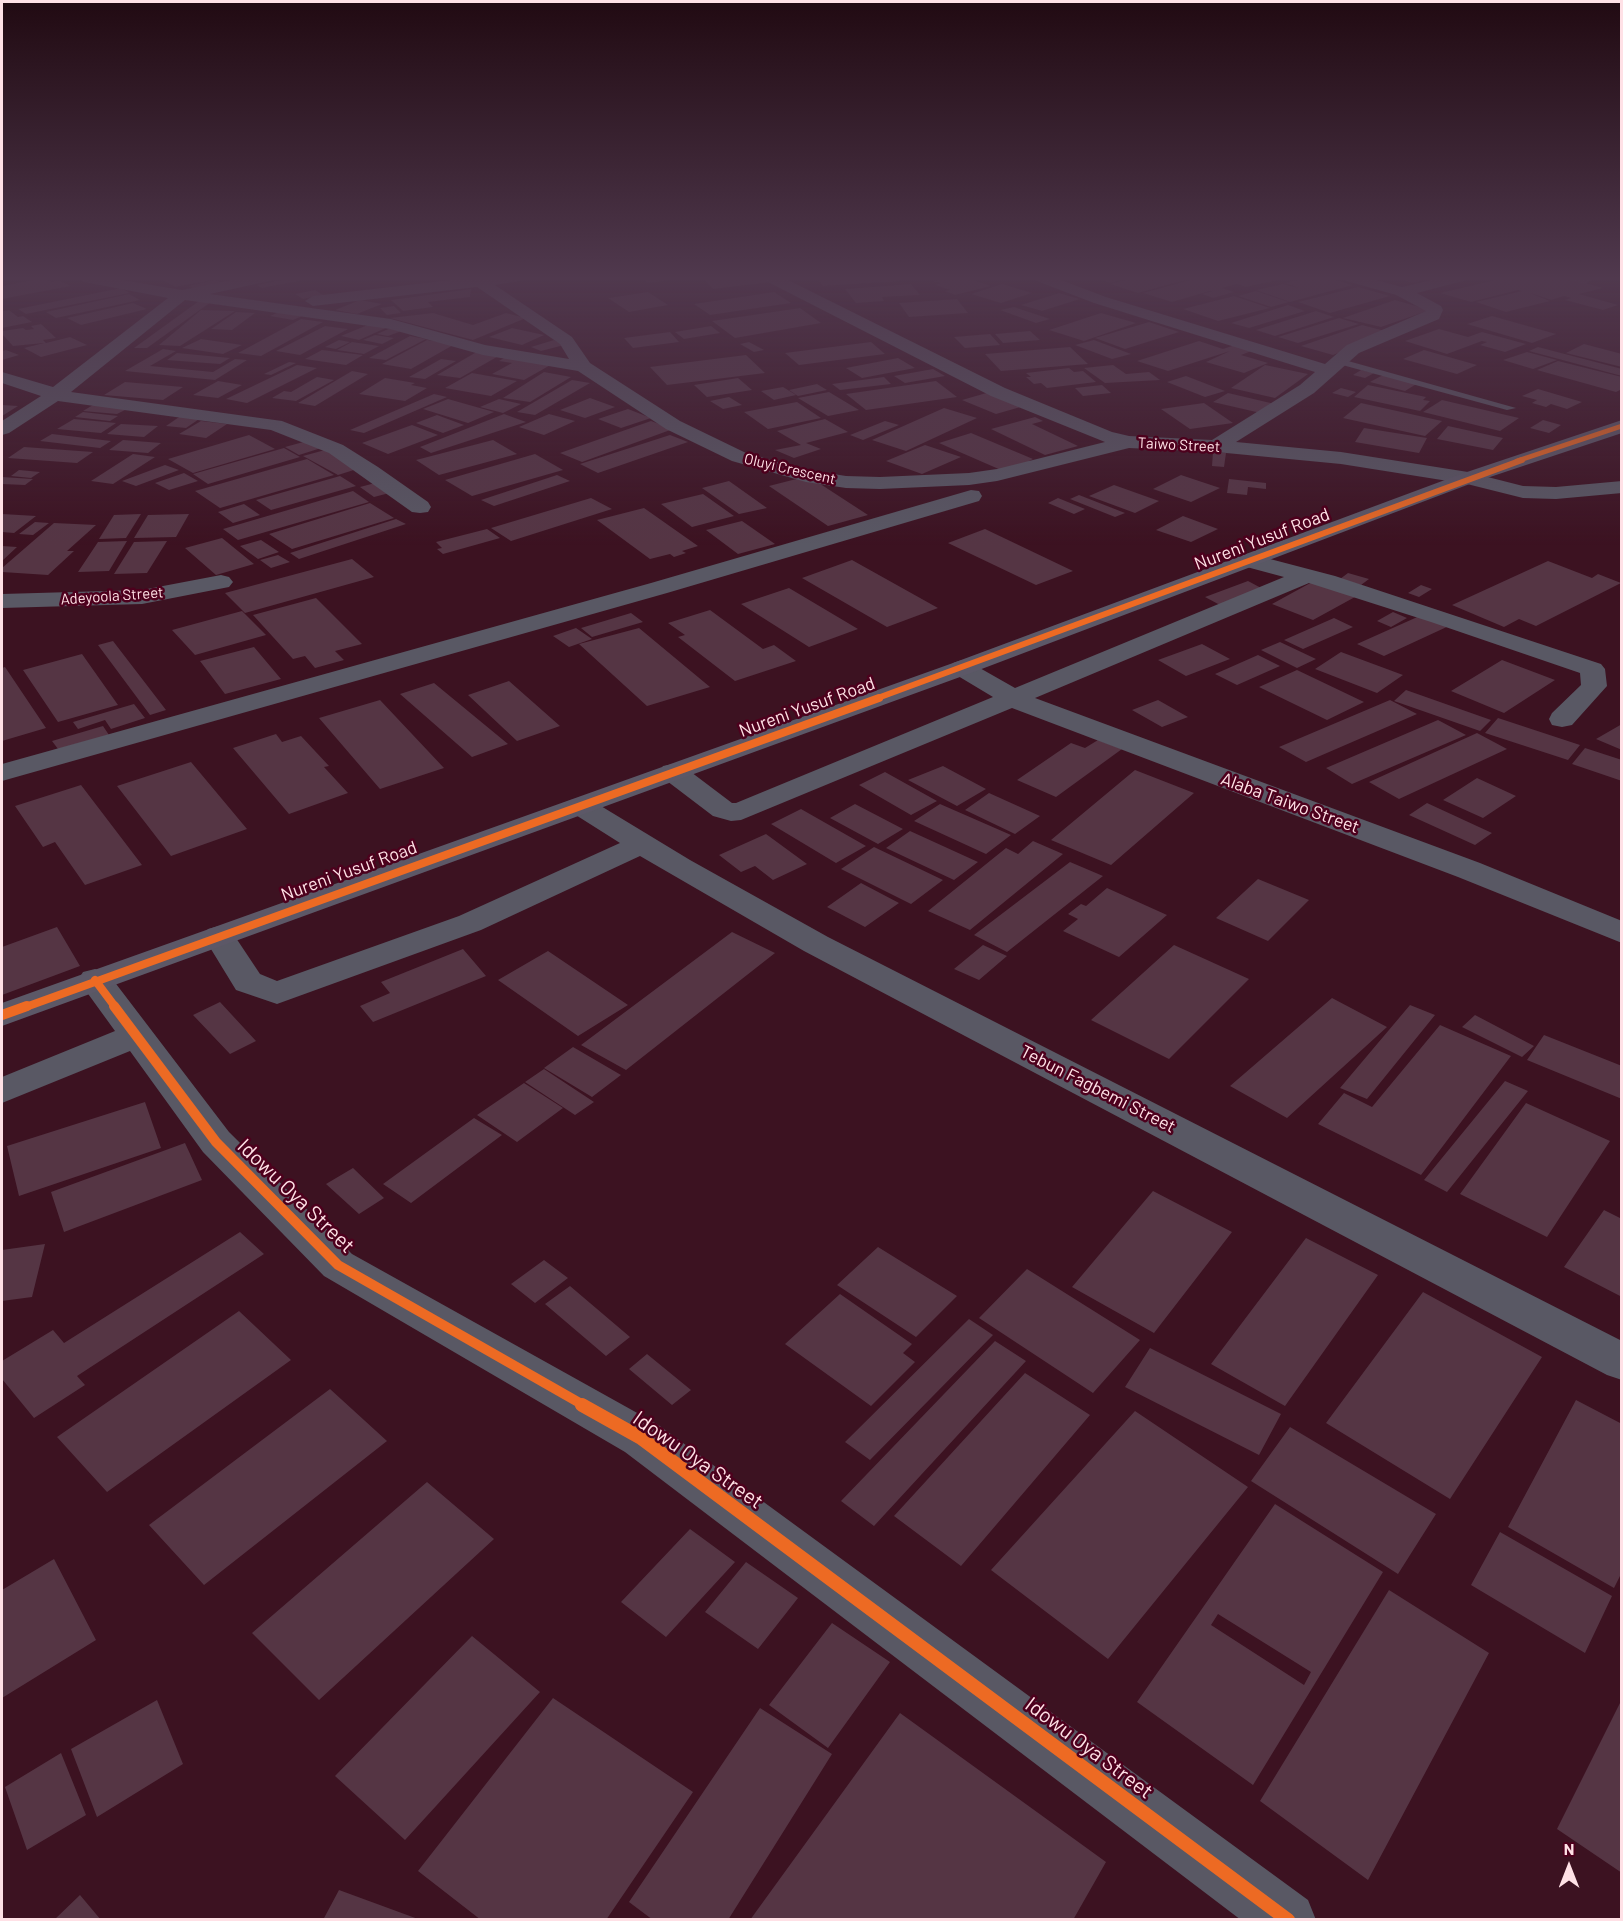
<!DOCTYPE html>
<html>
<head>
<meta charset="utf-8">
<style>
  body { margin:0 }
  #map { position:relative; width:1623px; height:1921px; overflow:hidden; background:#3c1221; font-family:Barlow,sans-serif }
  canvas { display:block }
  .frame { position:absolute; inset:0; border:3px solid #ffe1e6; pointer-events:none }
  .north { position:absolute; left:1539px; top:1837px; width:60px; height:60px; -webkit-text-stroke:4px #4d001d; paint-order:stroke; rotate:0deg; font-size:16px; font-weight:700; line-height:24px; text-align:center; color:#ffe1e6 }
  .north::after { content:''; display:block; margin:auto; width:21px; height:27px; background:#ffe1e6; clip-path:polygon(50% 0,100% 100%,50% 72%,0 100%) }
</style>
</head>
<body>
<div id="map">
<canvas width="1623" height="1921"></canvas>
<div class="frame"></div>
<div class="north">N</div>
</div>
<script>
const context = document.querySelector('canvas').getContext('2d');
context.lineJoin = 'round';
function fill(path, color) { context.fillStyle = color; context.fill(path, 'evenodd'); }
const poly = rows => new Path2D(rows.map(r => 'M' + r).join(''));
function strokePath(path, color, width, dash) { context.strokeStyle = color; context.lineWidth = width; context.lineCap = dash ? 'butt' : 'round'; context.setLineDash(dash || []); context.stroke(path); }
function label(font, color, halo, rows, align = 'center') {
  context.font = font + ' Barlow,sans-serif'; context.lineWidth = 5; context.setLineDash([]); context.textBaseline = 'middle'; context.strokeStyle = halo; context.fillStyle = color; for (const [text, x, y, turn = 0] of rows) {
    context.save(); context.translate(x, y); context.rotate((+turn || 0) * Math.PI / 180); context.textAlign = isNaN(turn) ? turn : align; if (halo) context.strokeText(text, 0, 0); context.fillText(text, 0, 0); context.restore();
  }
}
const building = poly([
  [157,277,206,277,212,280,175,287],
  [299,277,314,278,262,288,256,285],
  [641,277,688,277,688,278,647,283],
  [727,277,766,277,772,282,713,289,703,279],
  [816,277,897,277,901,281,823,286],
  [950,277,964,277,991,286,955,295,945,291,950,290,935,285,941,283,933,281],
  [1107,277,1131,277,1110,283,1098,279],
  [1138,277,1175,277,1185,280,1138,293,1110,284],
  [1201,277,1225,280,1217,277,1287,278,1246,287,1237,284,1222,288,1234,292,1213,298,1202,294,1212,291,1210,291,1172,302,1143,293],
  [1310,277,1325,277,1353,285,1290,302,1256,290,1283,284,1299,288,1285,283],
  [1395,277,1435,277,1413,283],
  [1508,277,1543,277,1555,280,1566,277,1603,288,1579,294,1618,305,1603,310,1565,300,1571,298,1564,296,1551,300,1530,293,1550,301,1506,312,1476,302,1522,291,1518,290,1471,302,1440,293],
  [43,278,52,282,60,281,71,286,2,299,2,286],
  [215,280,222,283,195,289,188,286],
  [911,284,920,295,882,297,884,301,856,303,845,289],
  [1002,284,1032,293,1001,303,971,294],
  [1358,287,1390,296,1330,313,1298,302],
  [121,288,130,293,26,314,18,309],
  [471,289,470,297,428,302,433,307,403,311,391,300],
  [315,290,323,295,303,299,295,294],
  [1256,291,1289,302,1271,307,1238,296],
  [648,292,668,305,629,312,608,298],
  [774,292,791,303,710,315,694,304],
  [1059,293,1080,299,1042,311,1021,305],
  [129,294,140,300,56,318,46,312],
  [1234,296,1270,308,1218,321,1183,309],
  [957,299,968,313,909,317,899,303],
  [360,300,382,304,357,314,335,310],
  [1395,300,1430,310,1381,327,1343,318],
  [199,301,211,302,147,348,134,348],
  [133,303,147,309,81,325,67,318],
  [1288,305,1305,311,1249,328,1231,323],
  [394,306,401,313,387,315,380,308],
  [1014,307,1050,319,1036,323,1000,310],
  [800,308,821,323,735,338,712,321],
  [9,310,18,317,23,316,32,322,2,328,2,311],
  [201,310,235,311,180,346,159,345],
  [283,310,307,314,293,320,270,316],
  [1316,311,1334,317,1275,336,1256,330],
  [236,312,255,313,232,330,211,329],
  [433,313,473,325,506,313,526,318,473,340,390,318],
  [1101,313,1136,323,1084,341,1049,330],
  [1492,316,1556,334,1532,343,1467,324],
  [1339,318,1359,324,1298,343,1278,337],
  [301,319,323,322,261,356,238,353],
  [1149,322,1179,332,1125,349,1095,338],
  [41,324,56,338,43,340,46,343,70,337,87,345,41,357,24,348,44,343,13,346,2,334,2,331,23,328,26,330,34,329,31,326],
  [370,324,388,327,359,340,341,336],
  [1362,325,1389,332,1333,355,1301,346],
  [325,326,348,329,300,355,276,351],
  [711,326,720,333,684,339,675,332],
  [393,327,404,330,388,336,377,334],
  [512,328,544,335,522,345,489,337],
  [1439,329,1468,337,1482,332,1526,344,1505,352,1480,345,1487,342,1482,341,1447,354,1405,341],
  [1030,331,1040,340,1003,343,995,334],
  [670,332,679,342,633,348,624,338],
  [990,334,1000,345,965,348,954,337],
  [375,335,394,338,382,344,363,340],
  [410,336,426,339,386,360,369,358],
  [201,339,242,345,223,354,182,348],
  [339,340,350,342,336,349,325,347],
  [427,340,455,344,411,369,382,364],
  [554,340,564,345,541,351,531,347],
  [1094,340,1131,354,1112,359,1075,345],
  [1199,341,1223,349,1235,345,1254,350,1241,355,1268,363,1244,373,1206,362,1230,351,1168,371,1137,361],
  [352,342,379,346,364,354,337,350],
  [749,342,764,350,754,352,740,344],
  [871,342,885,354,799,365,785,353],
  [1584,344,1622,354,1622,367,1566,353],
  [1070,347,1088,364,1001,371,985,354],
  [1538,347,1622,369,1622,376,1529,351],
  [163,349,176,351,150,366,213,372,235,359,247,360,215,380,125,371],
  [6,350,19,355,2,360,2,351],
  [322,350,363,355,346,365,305,359],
  [480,350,502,354,460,378,437,375],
  [1424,350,1477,365,1457,374,1403,359],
  [1527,352,1557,360,1533,369,1503,360],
  [177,353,230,358,220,364,167,360],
  [509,355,554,363,524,380,492,374,512,363,499,361],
  [746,355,765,373,667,385,650,367],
  [898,358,915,368,862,378,846,368],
  [441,359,456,361,425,379,409,377],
  [1558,361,1622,377,1622,389,1616,392,1537,370],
  [289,362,296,363,271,375,264,374],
  [297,365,317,368,247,403,226,399],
  [1113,365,1126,374,1149,372,1160,380,1105,383,1084,368],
  [1265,365,1308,374,1275,398,1231,388],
  [1069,368,1074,372,1083,371,1096,382,1047,388,1041,383,1034,384,1026,377,1031,377,1026,373],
  [933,369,945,376,905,383,894,376],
  [1361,370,1374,373,1365,378,1353,375],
  [352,371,368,374,315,406,298,403],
  [544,372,571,377,530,402,503,398],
  [472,373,517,381,491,396,445,388],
  [1383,375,1418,383,1405,391,1370,382],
  [1186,376,1225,391,1205,397,1167,382],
  [317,377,334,380,296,401,272,398,284,391,291,392],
  [884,377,891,384,840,390,832,384],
  [385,378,415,383,411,385,427,388,405,401,359,394],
  [738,378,752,390,707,397,694,385],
  [572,380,590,383,535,415,517,412],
  [218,381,242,385,218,398,193,395],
  [936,381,957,397,866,410,846,394],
  [125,382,183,387,163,400,104,395],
  [817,384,827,390,798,396,789,390],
  [1102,385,1111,393,1083,396,1075,388],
  [1368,385,1426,397,1423,400,1430,401,1420,411,1354,397],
  [783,387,796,395,774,400,761,391],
  [1341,388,1356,392,1348,397,1332,393],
  [1538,389,1582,402,1567,409,1551,404,1546,407,1532,403,1537,400,1522,396],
  [829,392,859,410,828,416,798,398],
  [990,392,1024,406,996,414,962,400],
  [1228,393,1279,405,1265,414,1213,402],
  [434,394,447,397,364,433,350,430],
  [729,397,742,405,723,409,710,401],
  [590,398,615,407,585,418,560,410],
  [448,399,494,412,468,423,423,409],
  [499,399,521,404,503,413,480,407],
  [1442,400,1519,418,1500,431,1423,412],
  [797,402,821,418,768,429,744,412],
  [1204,403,1233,423,1190,429,1161,409],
  [1361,403,1442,421,1425,436,1343,418],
  [2,405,18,406,2,416],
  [93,405,127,409,117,414,83,411],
  [944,408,977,418,906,451,872,440],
  [628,409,651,418,621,428,598,419],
  [83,412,118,416,110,421,75,417],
  [504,414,526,422,431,453,420,447],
  [549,414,575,421,544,435,519,427],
  [182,415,202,417,186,428,166,426],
  [437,415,464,425,443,433,416,423],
  [1035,417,1043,421,1032,424,1078,446,1045,455,991,429],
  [74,419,116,423,101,433,57,429],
  [825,419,848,432,806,443,821,449,794,458,775,450,801,445,777,431],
  [1543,420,1561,425,1549,433,1530,428],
  [201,421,227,424,206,438,179,434],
  [651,421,673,429,582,462,560,453],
  [885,421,899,425,863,440,850,435],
  [121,424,158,426,144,437,107,434],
  [412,425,438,435,388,454,362,443],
  [1448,426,1503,438,1493,450,1437,439],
  [1364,428,1427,438,1419,453,1355,442],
  [971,433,1033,459,1029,461,1034,463,1001,470,939,443],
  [52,434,111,441,100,448,40,441],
  [249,435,275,449,193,473,168,459],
  [670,435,688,442,598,473,580,464],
  [123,440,161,443,148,453,109,450],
  [493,440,517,454,439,475,416,460],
  [307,441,321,448,299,455,285,447],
  [925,445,961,457,922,474,886,461],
  [24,447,93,452,77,463,8,458],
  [284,448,300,457,208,484,193,474],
  [325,450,360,468,338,475,303,456],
  [1213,452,1226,453,1224,467,1212,466],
  [133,454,155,457,113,484,91,481],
  [535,454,563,470,472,496,445,480],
  [307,459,334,475,220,508,195,491],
  [165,465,179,470,136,486,122,481],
  [19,470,40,472,31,478,11,476],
  [184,473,198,481,169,490,155,483],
  [557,475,570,481,494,506,481,500],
  [1181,475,1220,488,1191,502,1153,489],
  [340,476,356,486,271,510,256,500],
  [808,476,868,515,828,526,769,486],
  [2,477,33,479,25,485,2,484],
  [1229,479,1266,483,1266,489,1248,487,1247,495,1227,493],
  [729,481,767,508,739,514,702,488],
  [379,482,393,492,374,497,360,487],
  [1114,485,1159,501,1135,513,1089,496],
  [353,491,369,502,238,540,223,529],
  [703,494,734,516,692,527,661,504],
  [1079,495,1125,513,1115,517,1070,499],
  [591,498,612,509,511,541,491,528],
  [1058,498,1085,509,1074,514,1048,503],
  [370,503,394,518,292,549,269,534],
  [244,504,260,515,233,523,218,512],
  [644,508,698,546,682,551,686,553,674,557,670,554,650,559,597,520],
  [2,514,36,516,14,533,2,532],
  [141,514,126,538,99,539,114,515],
  [189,514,176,537,134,538,148,515],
  [1183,516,1218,529,1191,542,1156,530],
  [396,519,406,524,299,559,290,553],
  [742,521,775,544,738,554,706,530],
  [35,522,49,523,33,535,19,534],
  [54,523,96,525,67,551,74,551,48,575,2,572,2,568],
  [487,529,500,538,443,554,437,549,442,548,436,542],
  [985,529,1073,571,1036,585,948,543],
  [222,538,254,564,216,575,185,548],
  [261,540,279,552,258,559,240,546],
  [127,541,109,571,78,572,98,542],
  [167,541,147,573,114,574,134,542],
  [2,546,17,547,2,561],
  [278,555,290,562,271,568,260,560],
  [352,559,374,577,245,613,225,593],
  [852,560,938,608,887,627,802,578],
  [1548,561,1592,578,1598,574,1621,583,1536,626,1519,619,1504,627,1452,605],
  [1348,573,1369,579,1361,585,1340,579],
  [1248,581,1263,589,1220,605,1205,597],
  [1314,581,1355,597,1313,620,1272,604],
  [1421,585,1432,589,1419,597,1408,593],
  [789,588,858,629,809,647,741,604],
  [316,598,362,644,335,651,344,660,315,668,305,656,293,659,253,615],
  [710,610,763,649,774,645,796,661,735,681,678,637,685,635,668,623],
  [242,611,266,635,195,655,172,630],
  [1393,612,1407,618,1391,627,1377,621],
  [631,613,643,622,592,637,581,628],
  [1424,614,1451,625,1384,656,1357,644],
  [1334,618,1353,627,1303,649,1284,640],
  [576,628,592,639,569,647,553,636],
  [639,628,710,687,647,706,579,644],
  [113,641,166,710,150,715,98,645],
  [1280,642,1316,659,1297,668,1261,650],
  [1202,644,1230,659,1186,676,1158,660],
  [254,647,281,679,225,694,200,661],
  [1341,652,1403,675,1377,693,1315,669],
  [82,654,118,705,58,722,23,670],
  [1258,655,1280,666,1237,685,1215,674],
  [1502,660,1555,680,1504,713,1451,691],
  [5,667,46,728,2,741,2,668],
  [1297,670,1364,702,1327,720,1259,687],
  [509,681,560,726,517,741,468,695],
  [434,683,508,744,472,757,400,694],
  [1406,690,1491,720,1480,731,1394,701],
  [380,700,444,768,380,789,319,718],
  [1158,700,1188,717,1162,727,1132,710],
  [1390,700,1417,714,1306,762,1279,747],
  [134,704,145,718,111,729,105,720,78,729,73,722],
  [1498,718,1580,745,1568,760,1485,733],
  [1438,720,1466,735,1352,784,1326,768],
  [1622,724,1622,750,1596,739],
  [103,726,109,735,58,749,52,741],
  [1477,733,1507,749,1399,799,1369,782],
  [276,734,282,742,301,736,329,766,324,767,348,793,289,814,233,748],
  [1098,740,1122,749,1056,797,1017,780,1071,743,1085,748],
  [1585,748,1622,760,1622,781,1572,764],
  [191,762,247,829,171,856,117,786],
  [943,766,986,789,957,806,908,780],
  [1135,770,1194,793,1111,865,1051,840],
  [885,772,937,801,911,815,859,785],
  [1477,778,1516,796,1483,818,1443,800],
  [81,785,142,865,85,885,55,842,43,847,15,806],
  [989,793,1040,816,1015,834,965,810],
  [1427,803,1492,833,1475,845,1409,815],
  [855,804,903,829,878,844,830,818],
  [940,804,1011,835,986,854,914,821],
  [801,809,866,846,836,863,771,824],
  [910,831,978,862,954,880,886,848],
  [766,834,807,864,773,880,755,866,741,872,719,855],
  [1033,841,1063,854,970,930,928,911,1006,848,1018,854],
  [874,847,943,880,911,904,841,869],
  [1070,862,1103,876,1007,952,974,935],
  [1258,879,1309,900,1268,941,1216,918],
  [861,883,899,903,865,927,827,907],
  [1107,888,1167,915,1119,957,1063,931,1078,919,1068,914,1081,904,1086,906],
  [57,927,80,966,2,995,2,947],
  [732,932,775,953,626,1070,581,1045],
  [983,945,1007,956,979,980,954,969],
  [1174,945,1249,979,1169,1059,1091,1020],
  [463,949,486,976,373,1022,360,1006,390,993,381,982],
  [548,951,628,1005,578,1036,498,980],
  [1332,998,1387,1027,1287,1118,1230,1086],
  [220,1002,256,1041,230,1054,193,1015],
  [1410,1005,1435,1015,1367,1099,1340,1088],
  [1475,1015,1534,1046,1522,1057,1462,1027],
  [1440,1025,1511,1056,1421,1175,1318,1124,1344,1093,1372,1107],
  [1544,1035,1622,1066,1622,1099,1527,1060],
  [573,1047,621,1075,592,1097,544,1068],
  [544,1069,594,1102,575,1115,525,1082],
  [1505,1081,1528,1091,1447,1192,1424,1180],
  [524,1083,563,1108,517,1142,477,1115],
  [145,1102,161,1148,19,1196,7,1146],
  [1526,1103,1610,1141,1547,1237,1460,1194],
  [474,1118,502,1135,411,1203,383,1184],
  [185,1143,202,1180,64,1232,51,1192],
  [353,1168,384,1198,359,1214,326,1184],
  [1153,1191,1232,1232,1154,1333,1072,1287],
  [1604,1210,1622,1219,1622,1297,1564,1267],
  [240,1232,264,1254,77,1376,85,1385,34,1418,2,1379,2,1361,53,1330,64,1343],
  [1306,1238,1378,1275,1285,1406,1211,1364],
  [45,1244,32,1297,2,1301,2,1250],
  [878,1247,957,1296,916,1337,837,1285],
  [544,1260,568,1278,535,1303,511,1284],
  [1027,1269,1140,1340,1093,1393,979,1318],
  [570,1286,630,1337,606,1356,545,1304],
  [1423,1292,1542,1357,1450,1499,1326,1423],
  [840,1294,912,1344,903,1353,915,1362,871,1406,785,1344],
  [239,1311,291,1360,107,1492,57,1437],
  [969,1319,993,1335,870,1460,845,1442],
  [995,1341,1026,1361,874,1526,841,1501],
  [1150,1348,1281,1414,1259,1455,1125,1387],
  [647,1354,691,1390,672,1405,629,1369],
  [1025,1373,1090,1415,961,1566,894,1516],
  [330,1389,387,1441,204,1585,149,1525],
  [1576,1400,1622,1424,1622,1572,1614,1588,1508,1527],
  [1135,1411,1248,1487,1108,1659,991,1570],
  [1290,1427,1436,1514,1398,1574,1251,1481],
  [427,1482,494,1539,319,1700,252,1633],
  [1275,1504,1383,1572,1253,1785,1137,1702],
  [1218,1614,1311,1672,1304,1685,1211,1625],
  [690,1529,735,1562,666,1637,621,1602],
  [1500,1532,1612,1596,1585,1653,1471,1585],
  [54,1559,96,1640,2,1698,2,1590],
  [746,1562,798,1598,758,1649,705,1612],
  [1389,1590,1489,1653,1368,1880,1260,1801],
  [832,1623,890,1662,828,1748,769,1705],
  [472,1636,540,1692,405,1840,335,1776],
  [553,1698,693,1792,606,1920,481,1920,418,1871],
  [1622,1699,1622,1873,1557,1829],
  [157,1700,183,1764,97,1817,71,1749],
  [760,1708,832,1754,728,1920,653,1920,629,1902],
  [900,1713,1106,1862,1073,1920,750,1920],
  [61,1753,86,1815,27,1850,5,1787],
  [339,1890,418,1919,418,1920,323,1920],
  [80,1895,101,1920,54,1920]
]);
const lane = poly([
  [1335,359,1341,359,1516,408,1507,410,1335,363,1335,359]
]);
const street = poly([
  [76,277,104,277,182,290,247,277,276,277,274,280,210,294,391,319,485,345,569,359,560,344,477,287,313,306,305,301,313,296,477,277,527,277,525,280,495,285,572,337,590,363,680,421,746,453,808,470,846,476,880,477,969,473,997,469,1105,442,991,396,764,280,762,277,782,277,1005,388,1112,432,1129,436,1212,440,1300,385,1315,372,1094,303,1034,280,1032,277,1053,277,1106,297,1325,364,1347,345,1426,311,1396,295,1343,280,1341,277,1365,277,1402,287,1444,277,1469,277,1467,280,1417,293,1441,306,1443,310,1439,319,1359,353,1314,393,1236,442,1341,452,1468,472,1523,486,1556,487,1622,481,1622,493,1556,499,1523,498,1467,484,1341,464,1216,452,1129,448,997,481,969,485,880,489,846,488,806,482,732,461,666,429,578,371,483,355,390,329,185,300,71,392,282,421,343,445,378,467,428,502,431,507,428,512,420,513,412,512,329,453,271,430,58,401,9,433,2,435,2,421,41,396,2,383,2,372,53,387,168,298,84,282,76,277],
  [1568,277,1591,277,1593,279,1585,284,1570,280,1568,277],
  [971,490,979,491,982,496,979,501,667,593,2,781,2,764,651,583,971,490],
  [1251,554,1335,576,1601,664,1605,669,1607,686,1572,725,1562,727,1552,725,1549,719,1552,713,1581,685,1580,673,1431,622,1309,583,1035,698,1480,863,1622,921,1622,943,1458,877,1012,708,741,820,731,821,713,816,663,778,659,772,663,766,673,764,683,766,732,803,736,803,993,697,953,673,949,668,953,663,962,660,971,663,1015,688,1284,577,1243,566,1240,561,1243,556,1251,554],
  [221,575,229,577,233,582,229,587,142,604,2,608,2,594,142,590,221,575],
  [581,797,591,800,690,860,828,937,1622,1341,1622,1380,1607,1375,804,951,640,856,481,930,277,1004,236,990,203,936,208,929,219,926,230,929,260,974,277,981,459,916,620,843,571,812,566,806,571,800,581,797],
  [95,969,107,972,229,1132,352,1254,657,1424,1308,1900,1316,1920,1241,1920,625,1452,324,1276,203,1152,130,1051,2,1103,2,1077,115,1031,78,980,83,972,95,969]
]);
const secondary = poly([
  [1622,420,1622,433,1475,482,971,673,2,1026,2,1003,953,663,1461,474,1622,420]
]);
const cyclewayFar4 = poly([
  [1517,461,1622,426]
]);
const cyclewayFar3 = poly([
  [875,699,1522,460]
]);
const cyclewayFar2 = poly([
  [95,980,116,1008],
  [23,1008,879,698]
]);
const cyclewayFar1 = poly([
  [114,1006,216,1142,338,1265,585,1406],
  [2,1015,27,1006]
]);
const cycleway = poly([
  [582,1405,641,1438,1288,1920]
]);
const farStreetnames = [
  ["Taiwo Street",1179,445,3],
  ["Oluyi Crescent",790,469,13],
  ["Adeyoola Street",112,596,-4]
];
const streetNames = [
  ["Nureni Yusuf Road",1262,539,-21],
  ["Nureni Yusuf Road",807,707,-20],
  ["Alaba Taiwo Street",1290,803,20],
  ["Nureni Yusuf Road",349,871,-20],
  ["Tebun Fagbemi Street",1098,1089,27]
];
const nearStreetnames = [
  ["Idowu Oya Street",296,1196,44],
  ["Idowu Oya Street",698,1460,35],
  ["Idowu Oya Street",1089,1748,37]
];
fill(building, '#553544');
fill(lane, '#595864');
fill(street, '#595864');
fill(secondary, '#5c5867');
strokePath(cyclewayFar4, '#ed6a23', 5);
strokePath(cyclewayFar3, '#ed6a23', 6);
strokePath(cyclewayFar2, '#ed6a23', 8);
strokePath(cyclewayFar1, '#ed6a23', 10);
strokePath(cycleway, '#ed6a23', 14);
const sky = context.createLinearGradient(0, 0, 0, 546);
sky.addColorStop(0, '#210a12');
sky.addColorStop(0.51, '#50394e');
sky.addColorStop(1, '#50394e00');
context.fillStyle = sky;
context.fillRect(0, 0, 1623, 546);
label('15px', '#ffe1e6', '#4d001d', farStreetnames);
label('18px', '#ffe1e6', '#4d001d', streetNames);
label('21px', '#ffe1e6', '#4d001d', nearStreetnames);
</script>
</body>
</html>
